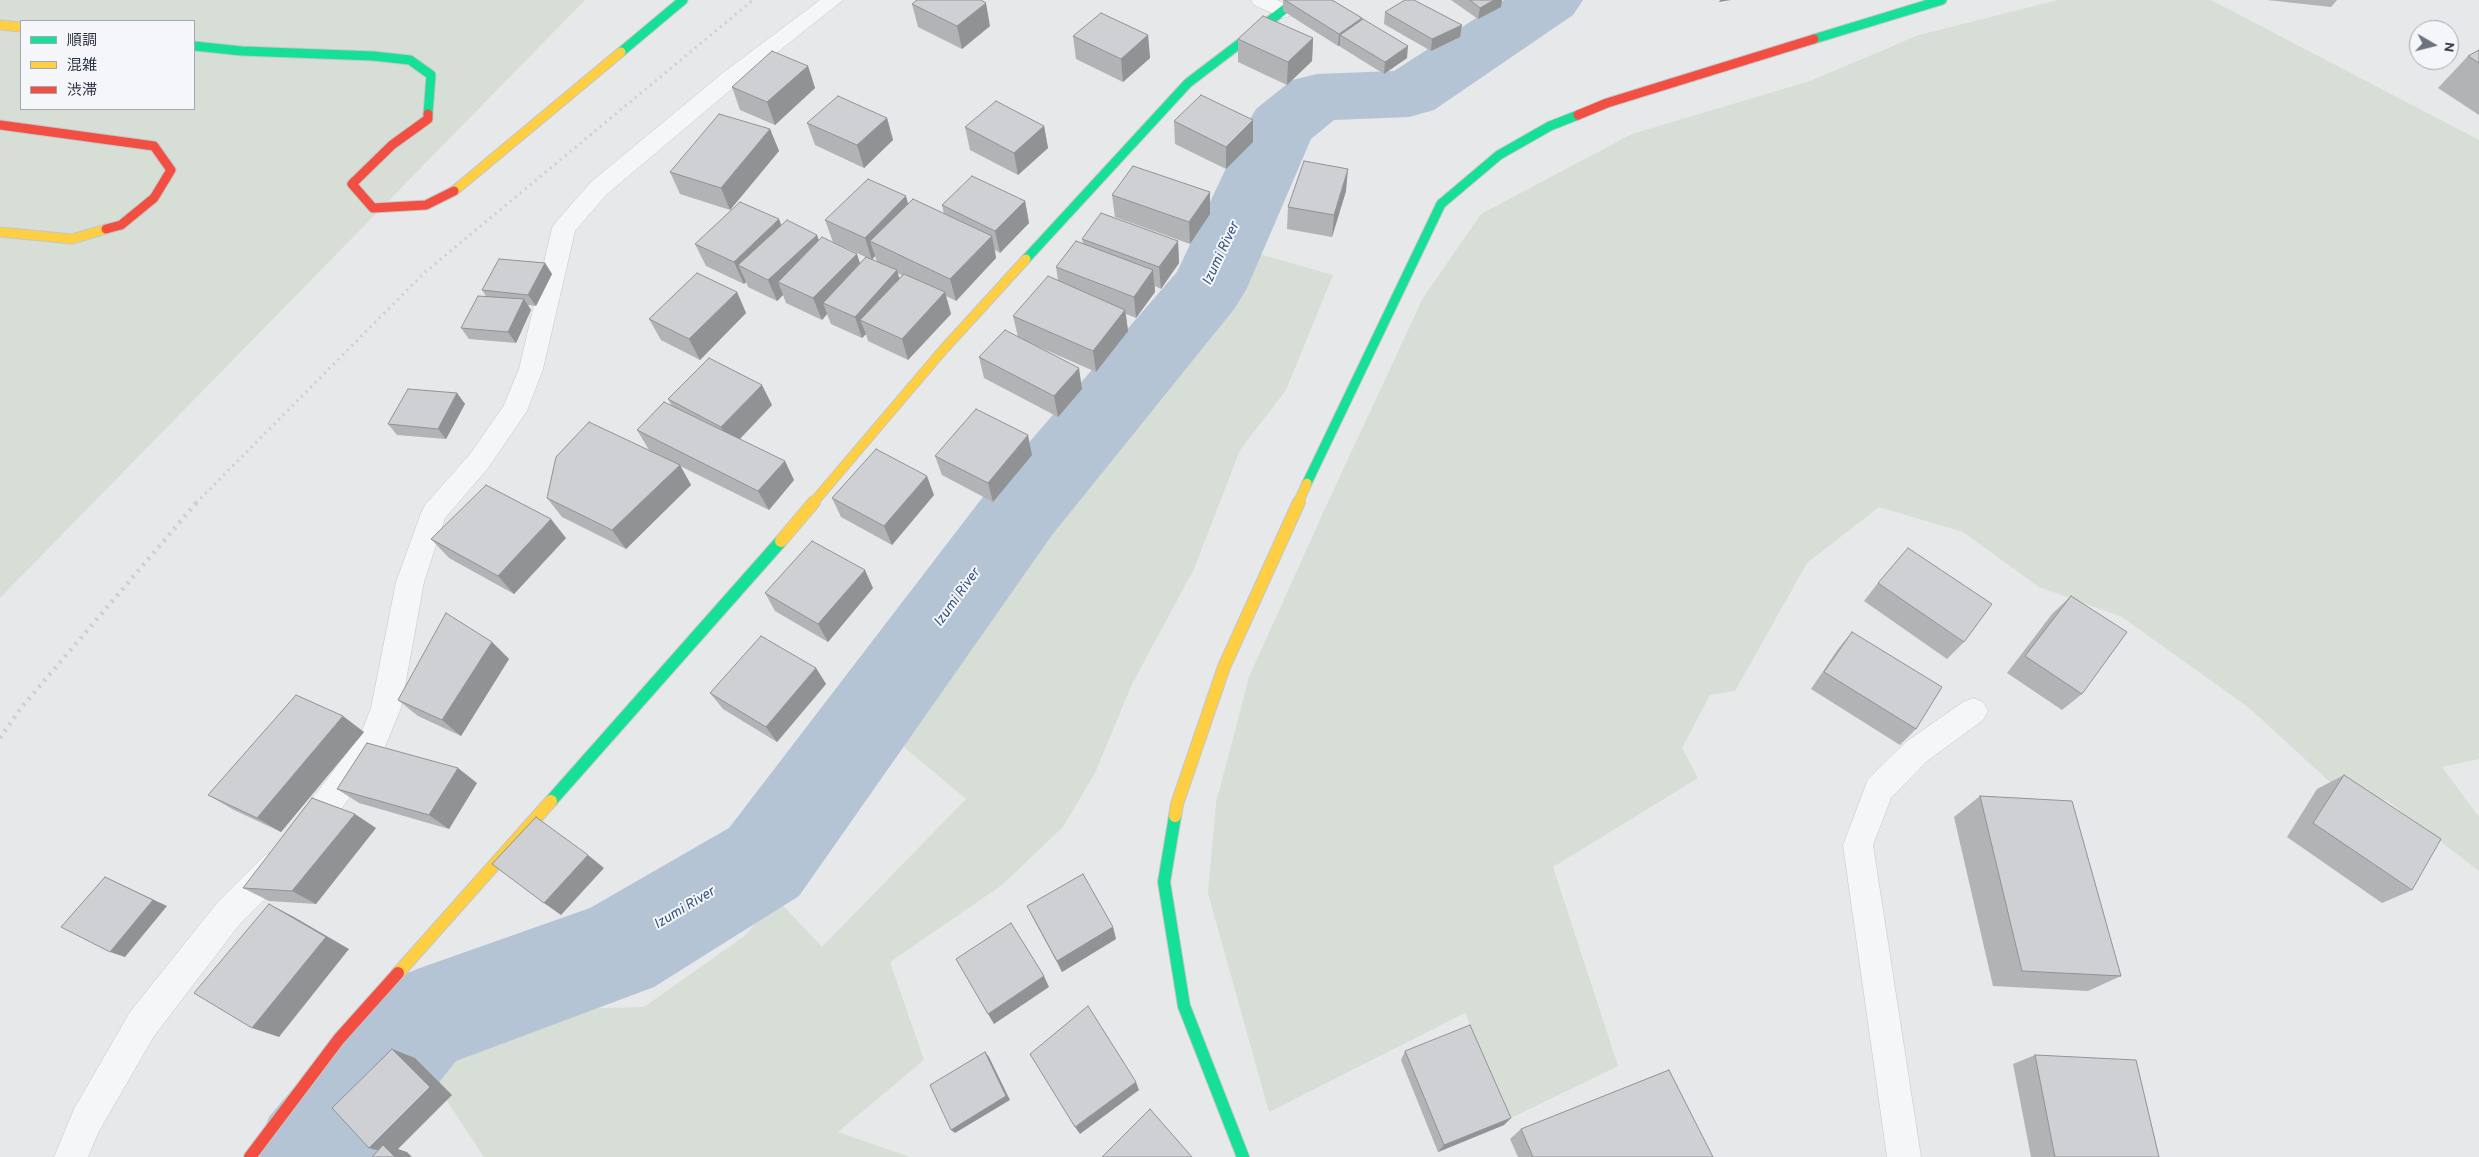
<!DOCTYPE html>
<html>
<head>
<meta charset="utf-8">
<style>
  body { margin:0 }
  #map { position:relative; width:2479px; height:1157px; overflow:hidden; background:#e6e8ea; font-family:Overpass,"Noto Sans JP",sans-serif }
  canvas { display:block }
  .legend { position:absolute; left:20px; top:20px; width:175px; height:90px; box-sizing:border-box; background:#f4f6f9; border:1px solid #a4a8b1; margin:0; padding:6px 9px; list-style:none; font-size:15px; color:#2b3445 }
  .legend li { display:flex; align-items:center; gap:10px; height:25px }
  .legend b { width:25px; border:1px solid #a4a8b1 }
  .north { position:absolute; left:2409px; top:20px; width:50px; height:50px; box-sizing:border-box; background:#f4f6f9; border:1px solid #a4a8b1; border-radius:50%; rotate:98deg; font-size:14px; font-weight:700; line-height:20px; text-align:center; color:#2b3445 }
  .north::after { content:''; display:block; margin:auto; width:18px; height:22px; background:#6c737f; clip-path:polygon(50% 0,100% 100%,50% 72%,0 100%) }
</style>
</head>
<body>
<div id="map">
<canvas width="2479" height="1157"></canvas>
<ul class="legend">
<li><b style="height:6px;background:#16e098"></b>順調</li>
<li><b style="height:6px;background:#ffcf43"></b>混雑</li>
<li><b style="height:6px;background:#f24e42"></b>渋滞</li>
</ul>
<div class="north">N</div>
</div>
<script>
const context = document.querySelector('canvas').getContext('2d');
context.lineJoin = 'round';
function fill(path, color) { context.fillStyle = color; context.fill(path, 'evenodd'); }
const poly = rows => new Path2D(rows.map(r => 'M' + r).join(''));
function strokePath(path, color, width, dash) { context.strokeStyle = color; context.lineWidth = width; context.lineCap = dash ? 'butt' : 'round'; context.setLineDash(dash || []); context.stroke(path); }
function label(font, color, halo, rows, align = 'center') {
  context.font = font + ' Overpass,sans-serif'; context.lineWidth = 4; context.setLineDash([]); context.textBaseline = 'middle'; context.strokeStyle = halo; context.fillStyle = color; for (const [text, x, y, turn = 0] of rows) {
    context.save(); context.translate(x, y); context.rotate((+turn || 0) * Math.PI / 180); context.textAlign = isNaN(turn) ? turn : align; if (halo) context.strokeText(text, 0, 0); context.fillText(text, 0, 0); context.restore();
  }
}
const green = poly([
  [0,0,585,0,0,598],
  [21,21,194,21,194,109,21,109],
  [2058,0,2211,0,2479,140,2479,759,2442,767,2479,817,2479,871,2388,801,2331,783,2248,707,2122,617,2039,587,1963,532,1879,507,1807,563,1735,691,1710,695,1682,748,1698,778,1553,867,1618,1066,1511,1118,1465,1013,1269,1112,1208,893,1216,803,1249,677,1328,502,1423,298,1481,214,1632,134,1810,81,1919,35],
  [1242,249,1333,275,1286,390,1240,450,1194,569,1132,684,1095,773,1063,827,1002,885,890,962,924,1060,838,1132,910,1157,484,1157,427,1071,528,1010,644,1007,746,935,775,897,822,947,966,799,886,732,1102,442,1190,333,1216,304]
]);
const river = poly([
  [1504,0,1583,0,1573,15,1434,110,1409,117,1334,120,1311,139,1247,288,1235,308,1052,535,799,896,654,987,456,1061,380,1157,253,1157,269,1117,382,983,420,968,590,908,729,828,992,485,1177,272,1246,126,1256,109,1292,80,1317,74,1394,71,1504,0]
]);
const street = poly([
  [820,0,843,0,740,82,607,194,575,231,543,369,527,411,488,468,445,518,424,582,401,708,382,754,315,844,304,849,293,844,289,834,293,824,360,736,371,708,396,582,421,513,425,505,470,454,503,407,519,369,552,228,556,222,591,182,724,72,820,0],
  [1251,0,1277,0,1290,6,1293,11,1290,16,1283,18,1254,5,1251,0],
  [1973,698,1983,702,1988,711,1983,720,1926,762,1891,798,1873,845,1921,1157,1887,1157,1843,845,1868,779,1906,742,1963,702,1973,698],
  [276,851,287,855,292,866,287,877,239,925,154,1036,98,1133,88,1157,54,1157,74,1109,130,1012,217,903,265,855,276,851]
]);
const fastFar1 = poly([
  [1814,39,1942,0],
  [194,46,242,51,373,56,410,60,431,75,428,114],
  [621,52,683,0],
  [1026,259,1188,83,1297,0],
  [1307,483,1441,204,1499,155,1550,126,1578,115]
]);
const fast = poly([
  [551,801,781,541],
  [1175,816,1164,882,1184,1006,1243,1157]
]);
const slowFar1 = poly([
  [0,25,21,27],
  [454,191,621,52],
  [0,232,72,239,106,229],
  [813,503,943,350,1026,259],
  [1298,503,1307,483]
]);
const slow = poly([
  [781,541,814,502],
  [1175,816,1177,804,1224,667,1299,502],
  [398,973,551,801]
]);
const jamFar1 = poly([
  [428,114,428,119,392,145,352,184,373,208,426,205,454,191],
  [1578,115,1607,103,1814,39],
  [0,125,154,146,171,170,154,198,121,225,106,229]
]);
const jam = poly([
  [250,1157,339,1039,398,973]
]);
const railFar1 = poly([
  [196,503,424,273,753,0]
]);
const rail = poly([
  [0,738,21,708,197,502]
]);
const wall = poly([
  [1283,0,1332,0,1362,18,1362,20,1407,58,1384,74,1339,46,1340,45,1338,46,1283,11],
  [1451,0,1502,0,1501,7,1478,19],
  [2267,0,2337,0,2331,7],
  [912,4,990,26,962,49,918,27],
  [1385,12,1460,37,1431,51,1384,24],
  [1148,35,1150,58,1123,82,1076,59,1073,36],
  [1313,38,1312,61,1287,85,1238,62,1238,39],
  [2479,50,2479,115,2438,88,2468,56],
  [808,66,815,88,775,125,740,110,732,87],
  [887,118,893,140,864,168,815,145,807,123],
  [1174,121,1253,142,1226,169,1175,144],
  [1044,126,1048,148,1018,175,970,150,965,127],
  [770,129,779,151,730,210,680,194,670,172],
  [1346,191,1332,237,1287,229,1288,207],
  [1210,192,1210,214,1190,244,1115,217,1112,195],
  [1025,201,1029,223,1000,253,995,250,996,258,956,301,946,296,951,314,908,360,868,341,866,334,862,338,831,324,827,314,822,320,786,303,783,295,777,301,748,287,746,282,744,284,706,266,695,244,781,226,819,240,860,263,877,262,875,256,872,260,833,242,825,220,908,204,944,214,942,205],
  [897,273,902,275,899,278],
  [1082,239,1178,241,1179,263,1161,289,1155,286,1155,292,1136,318,1126,314,1128,331,1096,372,1023,340,1082,389,1058,417,984,378,979,357,1018,337,1013,316,1058,281,1056,267,1083,243],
  [545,263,552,274,536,306,528,305,531,310,516,343,469,339,461,328,486,296,482,290],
  [737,292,746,313,700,360,661,340,649,319],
  [457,393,465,404,446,439,397,435,388,424],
  [668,399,772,405,740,439,794,480,769,510,680,466,691,485,626,549,562,517,547,498,666,459,649,450,637,430,672,406],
  [1032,455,993,502,942,475,935,456],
  [934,495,892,545,841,517,832,498],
  [566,538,514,594,449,558,431,539],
  [1878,583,1964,642,1947,659,1864,601],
  [873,588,828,642,775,611,765,593],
  [2071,596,2082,694,2062,710,2007,673,2052,614],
  [1852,632,1916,729,1900,745,1811,689,1838,649],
  [492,642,509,659,461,736,418,716,398,700],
  [816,668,826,684,777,742,723,709,710,693],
  [364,732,281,832,234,810,208,795],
  [2344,775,2412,890,2382,903,2287,837,2317,789],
  [477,783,449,829,359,803,337,789],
  [1980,796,2121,976,2088,991,1993,986,1954,817],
  [376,828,316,904,269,901,243,888],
  [1027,906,1113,927,1116,939,1062,972,1033,918],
  [1405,1051,1504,1125,1438,1152,1401,1060],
  [2035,1055,2159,1157,2031,1157,2013,1064],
  [1521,1129,1713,1157,1518,1157,1510,1139]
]);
const shadedWall = poly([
  [1494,0,1502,0,1501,7,1478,19,1480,8],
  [1720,0,1731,0,1719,2],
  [986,3,990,26,962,49,957,26],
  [1362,18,1361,30,1340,35,1340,45,1338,46,1339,34],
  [1462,25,1460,37,1431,51,1432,39],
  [1148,35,1150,58,1123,82,1121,59],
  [1313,38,1312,61,1287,85,1288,62],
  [1408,46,1407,58,1384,74,1385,62],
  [808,66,815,88,775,125,767,102],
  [887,118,893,140,864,168,857,145],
  [1253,120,1253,142,1226,169,1226,147],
  [1044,126,1048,148,1018,175,1014,153],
  [770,129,779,151,730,210,721,188],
  [1348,169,1346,191,1332,237,1334,215],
  [1210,192,1210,214,1190,244,1189,222],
  [906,196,912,218,870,241,875,256,872,260,865,238],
  [1025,201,1029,223,1000,253,995,231],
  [779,219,787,241,738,265,746,282,744,284,734,262],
  [817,235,825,257,778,282,783,295,777,301,768,280],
  [992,236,996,258,956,301,950,279],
  [1178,241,1179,263,1161,289,1159,267],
  [857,254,864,275,823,303,827,314,822,320,813,298],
  [545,263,552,274,536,306,528,295],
  [897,270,903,292,860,320,866,334,862,338,855,317],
  [1153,270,1155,292,1136,318,1134,297],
  [737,292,746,313,700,360,689,339],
  [945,292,951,314,908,360,902,339],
  [524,299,531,310,516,343,508,332],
  [1125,310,1128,331,1096,372,1093,351],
  [1079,368,1082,389,1058,417,1054,396],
  [762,385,772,405,732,447,721,427],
  [457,393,465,404,446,439,438,429],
  [1028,435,1032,455,993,502,988,483],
  [785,461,794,480,769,510,758,491],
  [680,465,691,485,626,549,612,530],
  [927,476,934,495,892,545,884,526],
  [551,519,566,538,514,594,498,576],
  [865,570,873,588,828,642,818,624],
  [492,642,509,659,461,736,442,720],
  [816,668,826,684,777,742,766,727],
  [343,716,364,732,281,832,257,818],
  [458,768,477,783,449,829,429,815],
  [355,814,376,828,316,904,292,891],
  [588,855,604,868,561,915,544,903],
  [105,877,167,906,125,957,110,952],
  [269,904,294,917,349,949,279,1037,252,1028],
  [1113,927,1116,939,1062,972,1057,961],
  [1044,976,1049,987,994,1024,988,1014],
  [392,1049,415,1058,452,1095,398,1149,407,1152,412,1157,395,1157,392,1154,369,1148],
  [985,1052,989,1057,1010,1100,955,1133,951,1130],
  [1136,1082,1139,1090,1080,1134,1075,1127],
  [1511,1118,1504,1125,1438,1152,1444,1145]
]);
const building = poly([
  [917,0,981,0,986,3,957,26,912,4,917,0],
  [1285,0,1332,0,1362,18,1339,34,1285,0],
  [1405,0,1414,0,1462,25,1432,39,1385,12,1405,0],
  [1470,0,1494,0,1480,8,1470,0],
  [1101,13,1148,35,1121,59,1073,36,1101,13],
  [1263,16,1313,38,1288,62,1238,39,1263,16],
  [1363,19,1408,46,1385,62,1340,35,1363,19],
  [2479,50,2479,63,2468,56,2479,50],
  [772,51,808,66,767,102,732,87,772,51],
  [1201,95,1253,120,1226,147,1174,121,1201,95],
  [838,96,887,118,857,145,807,123,838,96],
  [996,101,1044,126,1014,153,965,127,996,101],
  [719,114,770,129,721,188,670,172,719,114],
  [1304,161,1348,169,1334,215,1288,207,1304,161],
  [1133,166,1210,192,1189,222,1112,195,1133,166],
  [972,176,1025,201,995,231,942,205,972,176],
  [868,179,906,196,865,238,825,220,868,179],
  [913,199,992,236,950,279,870,241,913,199],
  [740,202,779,219,734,262,695,244,740,202],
  [1101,213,1178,241,1159,267,1082,239,1101,213],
  [787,220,817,235,768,280,738,265,787,220],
  [822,237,857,254,813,298,778,282,822,237],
  [1076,241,1153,270,1134,297,1056,267,1076,241],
  [866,257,897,270,855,317,823,303,866,257],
  [499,259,545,263,528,295,482,290,499,259],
  [697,273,737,292,689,339,649,319,697,273],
  [904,274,945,292,902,339,860,320,904,274],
  [1048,276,1125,310,1093,351,1013,316,1048,276],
  [478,296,524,299,508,332,461,328,478,296],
  [1005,330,1079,368,1054,396,979,357,1005,330],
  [709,358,762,385,721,427,668,399,709,358],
  [408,389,457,393,438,429,388,424,408,389],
  [664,402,785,461,758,491,637,430,664,402],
  [976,409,1028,435,988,483,935,456,976,409],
  [589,422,680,465,612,530,547,498,556,457,589,422],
  [876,449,927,476,884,526,832,498,876,449],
  [486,485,551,519,498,576,431,539,486,485],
  [812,541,865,570,818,624,765,593,812,541],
  [1908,548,1992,604,1964,642,1878,583,1908,548],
  [2071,596,2127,632,2082,694,2025,656,2071,596],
  [446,613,492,642,442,720,398,700,446,613],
  [1852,632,1942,687,1916,729,1824,672,1852,632],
  [761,636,816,668,766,727,710,693,761,636],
  [296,695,343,716,257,818,208,795,296,695],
  [367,743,458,768,429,815,337,789,367,743],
  [2344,775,2441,839,2412,890,2313,823,2344,775],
  [1980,796,2072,801,2121,976,2022,971,1980,796],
  [312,798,355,814,292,891,243,888,312,798],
  [536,817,588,855,544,903,492,864,536,817],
  [1083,874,1113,927,1057,961,1027,906,1083,874],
  [105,877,153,900,110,952,61,927,105,877],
  [269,904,326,937,252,1028,194,993,269,904],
  [1011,923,1044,976,988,1014,956,959,1011,923],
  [1088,1006,1136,1082,1075,1127,1030,1054,1088,1006],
  [1470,1025,1511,1118,1444,1145,1405,1051,1470,1025],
  [392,1049,430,1087,369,1148,332,1108,392,1049],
  [985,1052,1006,1096,951,1130,930,1085,985,1052],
  [2035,1055,2136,1060,2159,1157,2055,1157,2035,1055],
  [1669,1070,1713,1157,1533,1157,1521,1129,1669,1070],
  [1150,1109,1192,1157,1102,1157,1150,1109],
  [383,1145,395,1157,372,1157,383,1145]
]);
const waterNames = [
  ["Izumi River",1222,254,-65],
  ["Izumi River",958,598,-54],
  ["Izumi River",685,909,-31]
];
fill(green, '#d6ded6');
fill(river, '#b4c4d5');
strokePath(street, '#c4c6c8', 1);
strokePath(fastFar1, '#c4c6c8', 11);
strokePath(fast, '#c4c6c8', 14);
strokePath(slowFar1, '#c4c6c8', 11);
strokePath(slow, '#c4c6c8', 14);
strokePath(jamFar1, '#c4c6c8', 11);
strokePath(jam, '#c4c6c8', 14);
fill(street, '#f5f6f7');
strokePath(fastFar1, '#16e098', 9);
strokePath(fast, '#16e098', 12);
strokePath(slowFar1, '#ffcf43', 9);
strokePath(slow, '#ffcf43', 12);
strokePath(jamFar1, '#f24e42', 9);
strokePath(jam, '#f24e42', 12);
strokePath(railFar1, '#cecfd2', 3, [2, 4.5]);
strokePath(rail, '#cecfd2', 4.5, [2.5, 5.5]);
fill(wall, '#b1b3b5');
fill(shadedWall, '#909294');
fill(building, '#ced0d3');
strokePath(building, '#909294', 1);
label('italic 14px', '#34527a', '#f4f6f9', waterNames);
</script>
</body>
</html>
